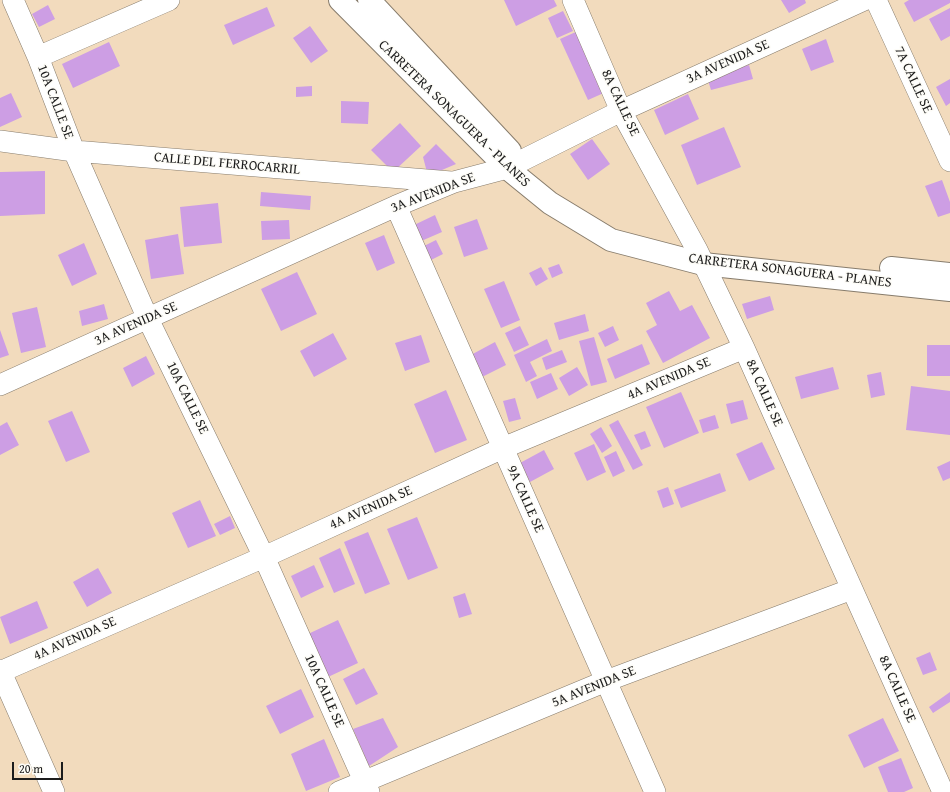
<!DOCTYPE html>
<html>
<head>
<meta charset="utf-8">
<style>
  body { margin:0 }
  #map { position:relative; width:950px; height:792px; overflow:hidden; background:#f2dbbd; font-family:"Gentium Book Plus",serif }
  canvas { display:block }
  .scale { position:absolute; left:12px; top:762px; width:51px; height:18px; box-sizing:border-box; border:2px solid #1c1c1c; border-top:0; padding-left:5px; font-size:12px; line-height:14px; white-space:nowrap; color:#1c1c1c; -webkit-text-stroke:3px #fdfcf7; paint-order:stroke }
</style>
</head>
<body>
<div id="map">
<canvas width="950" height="792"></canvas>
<div class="scale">20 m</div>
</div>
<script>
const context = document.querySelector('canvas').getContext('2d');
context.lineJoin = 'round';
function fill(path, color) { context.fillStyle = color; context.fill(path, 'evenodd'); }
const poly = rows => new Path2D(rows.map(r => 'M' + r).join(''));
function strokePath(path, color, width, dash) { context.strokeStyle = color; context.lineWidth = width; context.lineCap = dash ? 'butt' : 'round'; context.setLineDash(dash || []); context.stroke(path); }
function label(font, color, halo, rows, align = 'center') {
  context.font = font + ' "Gentium Book Plus",serif'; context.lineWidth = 3; context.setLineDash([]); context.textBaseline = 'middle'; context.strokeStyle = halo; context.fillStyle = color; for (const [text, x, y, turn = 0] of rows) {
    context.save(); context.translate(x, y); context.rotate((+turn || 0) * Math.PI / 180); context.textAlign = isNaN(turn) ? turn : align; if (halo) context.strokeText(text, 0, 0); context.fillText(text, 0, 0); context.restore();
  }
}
const building = poly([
  [504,0,554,0,557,6,516,26],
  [781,0,805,0,806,3,789,13],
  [909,0,950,0,950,3,914,22,904,3],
  [48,5,55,19,39,27,32,14],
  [267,7,275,26,233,45,224,25],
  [950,8,950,36,941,41,929,19],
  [563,11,573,31,557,38,548,18],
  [310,26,328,51,311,63,293,38],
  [578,31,606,92,588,100,560,39],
  [826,39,834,62,811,71,802,49],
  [109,42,120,66,73,88,62,64],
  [749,65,753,79,711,90,707,77],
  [950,79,950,103,946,106,936,87],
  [312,86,312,96,296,97,296,87],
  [11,93,22,117,0,127,0,98],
  [688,94,699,119,665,135,654,110],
  [341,101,369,102,368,124,341,123],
  [400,123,421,146,393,172,371,150],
  [724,127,741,167,697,185,681,145],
  [592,139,610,164,588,180,570,154],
  [436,144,456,164,428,176,423,157],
  [45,171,45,214,0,216,0,172],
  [942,180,950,202,950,213,938,217,925,186],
  [261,192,311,196,310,210,260,206],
  [218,203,222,243,184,247,180,207],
  [435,215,442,232,419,242,412,226],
  [477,219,488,249,464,257,454,227],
  [289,220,290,239,262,240,261,221],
  [178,234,184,274,151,279,145,240],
  [384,235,395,263,377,271,365,243],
  [436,240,443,254,429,261,422,247],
  [84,243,97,274,72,286,58,255],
  [559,264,563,273,552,278,548,268],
  [541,267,548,279,536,286,529,273],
  [297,272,317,314,281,331,261,289],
  [504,281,520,320,501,328,484,289],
  [669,291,680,311,692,305,710,338,663,363,646,331,657,325,646,303],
  [770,296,774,310,747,319,742,304],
  [104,304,108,319,82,326,79,311],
  [37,307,46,347,21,353,12,313],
  [585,314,589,331,559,340,554,323],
  [520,326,529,345,514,352,505,333],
  [613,326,619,340,605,347,598,333],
  [0,330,9,355,0,358],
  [333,333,347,359,314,377,300,351],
  [421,335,430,362,405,371,395,343],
  [594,337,607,382,591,386,579,341],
  [547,339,552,351,530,362,537,376,526,382,514,355],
  [495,342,506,365,480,378,469,356],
  [642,344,650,364,615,379,607,359],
  [927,345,950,345,950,376,927,376],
  [562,350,567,362,546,370,542,358],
  [146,356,155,374,132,387,123,368],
  [577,367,588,385,569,396,559,378],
  [833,367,839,389,801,399,795,377],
  [881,372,885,395,871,398,867,375],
  [551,373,558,389,537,399,530,382],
  [911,386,950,391,950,435,906,430],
  [446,390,467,440,435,453,414,404],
  [681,392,699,433,664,448,646,407],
  [515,398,521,419,509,422,503,401],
  [743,400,748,419,731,424,726,404],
  [72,411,90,452,66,462,48,421],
  [715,415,719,428,703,433,699,420],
  [618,420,643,465,633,470,609,425],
  [7,422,19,445,0,455,0,426],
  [601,427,612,446,602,453,590,434],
  [645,431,651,446,641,450,634,435],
  [762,442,775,469,749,481,736,454],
  [594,444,606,472,587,481,574,453],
  [544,450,554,469,530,482,520,463],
  [616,451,625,471,613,477,604,457],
  [950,461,950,478,943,481,937,467],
  [720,473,726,491,681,508,674,490],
  [668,487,674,504,663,508,657,491],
  [200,500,216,536,188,548,172,513],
  [230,516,235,528,220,535,214,524],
  [417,517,438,568,408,580,387,529],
  [368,532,390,584,365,594,344,542],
  [340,548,355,584,334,593,319,558],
  [314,565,324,587,301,598,291,576],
  [98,568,112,593,87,607,73,582],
  [465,593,472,614,459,618,453,597],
  [37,601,48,628,10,644,0,617],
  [338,620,358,663,328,677,308,634],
  [930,652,937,670,923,675,916,658],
  [364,668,378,694,356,705,343,679],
  [301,689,314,717,280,734,266,706],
  [950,692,950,702,933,713,929,707],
  [383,718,398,747,369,766,353,729],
  [883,718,899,751,864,768,848,735],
  [324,739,340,777,306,791,291,754],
  [901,758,913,788,904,792,888,792,878,767]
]);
const minor = poly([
  [13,0,38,57,74,151,148,319,264,557,369,792],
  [573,0,621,111,697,250,744,348,943,792],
  [876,0,950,161],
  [38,57,169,0],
  [0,141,74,151,451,182],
  [396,206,655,792],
  [0,385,396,206,454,182,507,168,621,111,864,0],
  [0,670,54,792],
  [0,672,264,557,503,448,744,348],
  [339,792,606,681,852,589]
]);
const major = poly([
  [340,0,507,168,550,203,611,240,703,264,950,290],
  [369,0,510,151],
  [891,268,950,274]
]);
const streetNames = [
  ["3A AVENIDA SE",728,62,-24],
  ["7A CALLE SE",913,80,65],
  ["10A CALLE SE",55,102,69],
  ["8A CALLE SE",620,103,65],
  ["CARRETERA SONAGUERA - PLANES",454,114,44],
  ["CALLE DEL FERROCARRIL",227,164,5],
  ["3A AVENIDA SE",433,193,-21],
  ["CARRETERA SONAGUERA - PLANES",790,271,7],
  ["3A AVENIDA SE",136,324,-24],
  ["4A AVENIDA SE",669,379,-23],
  ["8A CALLE SE",764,393,66],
  ["10A CALLE SE",187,398,64],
  ["9A CALLE SE",525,499,66],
  ["4A AVENIDA SE",371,508,-24],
  ["4A AVENIDA SE",75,639,-24],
  ["5A AVENIDA SE",594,687,-22],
  ["8A CALLE SE",897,689,66],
  ["10A CALLE SE",324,691,66]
];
fill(building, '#cd9ee4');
strokePath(minor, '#877c6c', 22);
strokePath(major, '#877c6c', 24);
strokePath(minor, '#fff', 21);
strokePath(major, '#fff', 22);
label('14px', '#1c1c1c', '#fdfcf7', streetNames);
</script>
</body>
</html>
